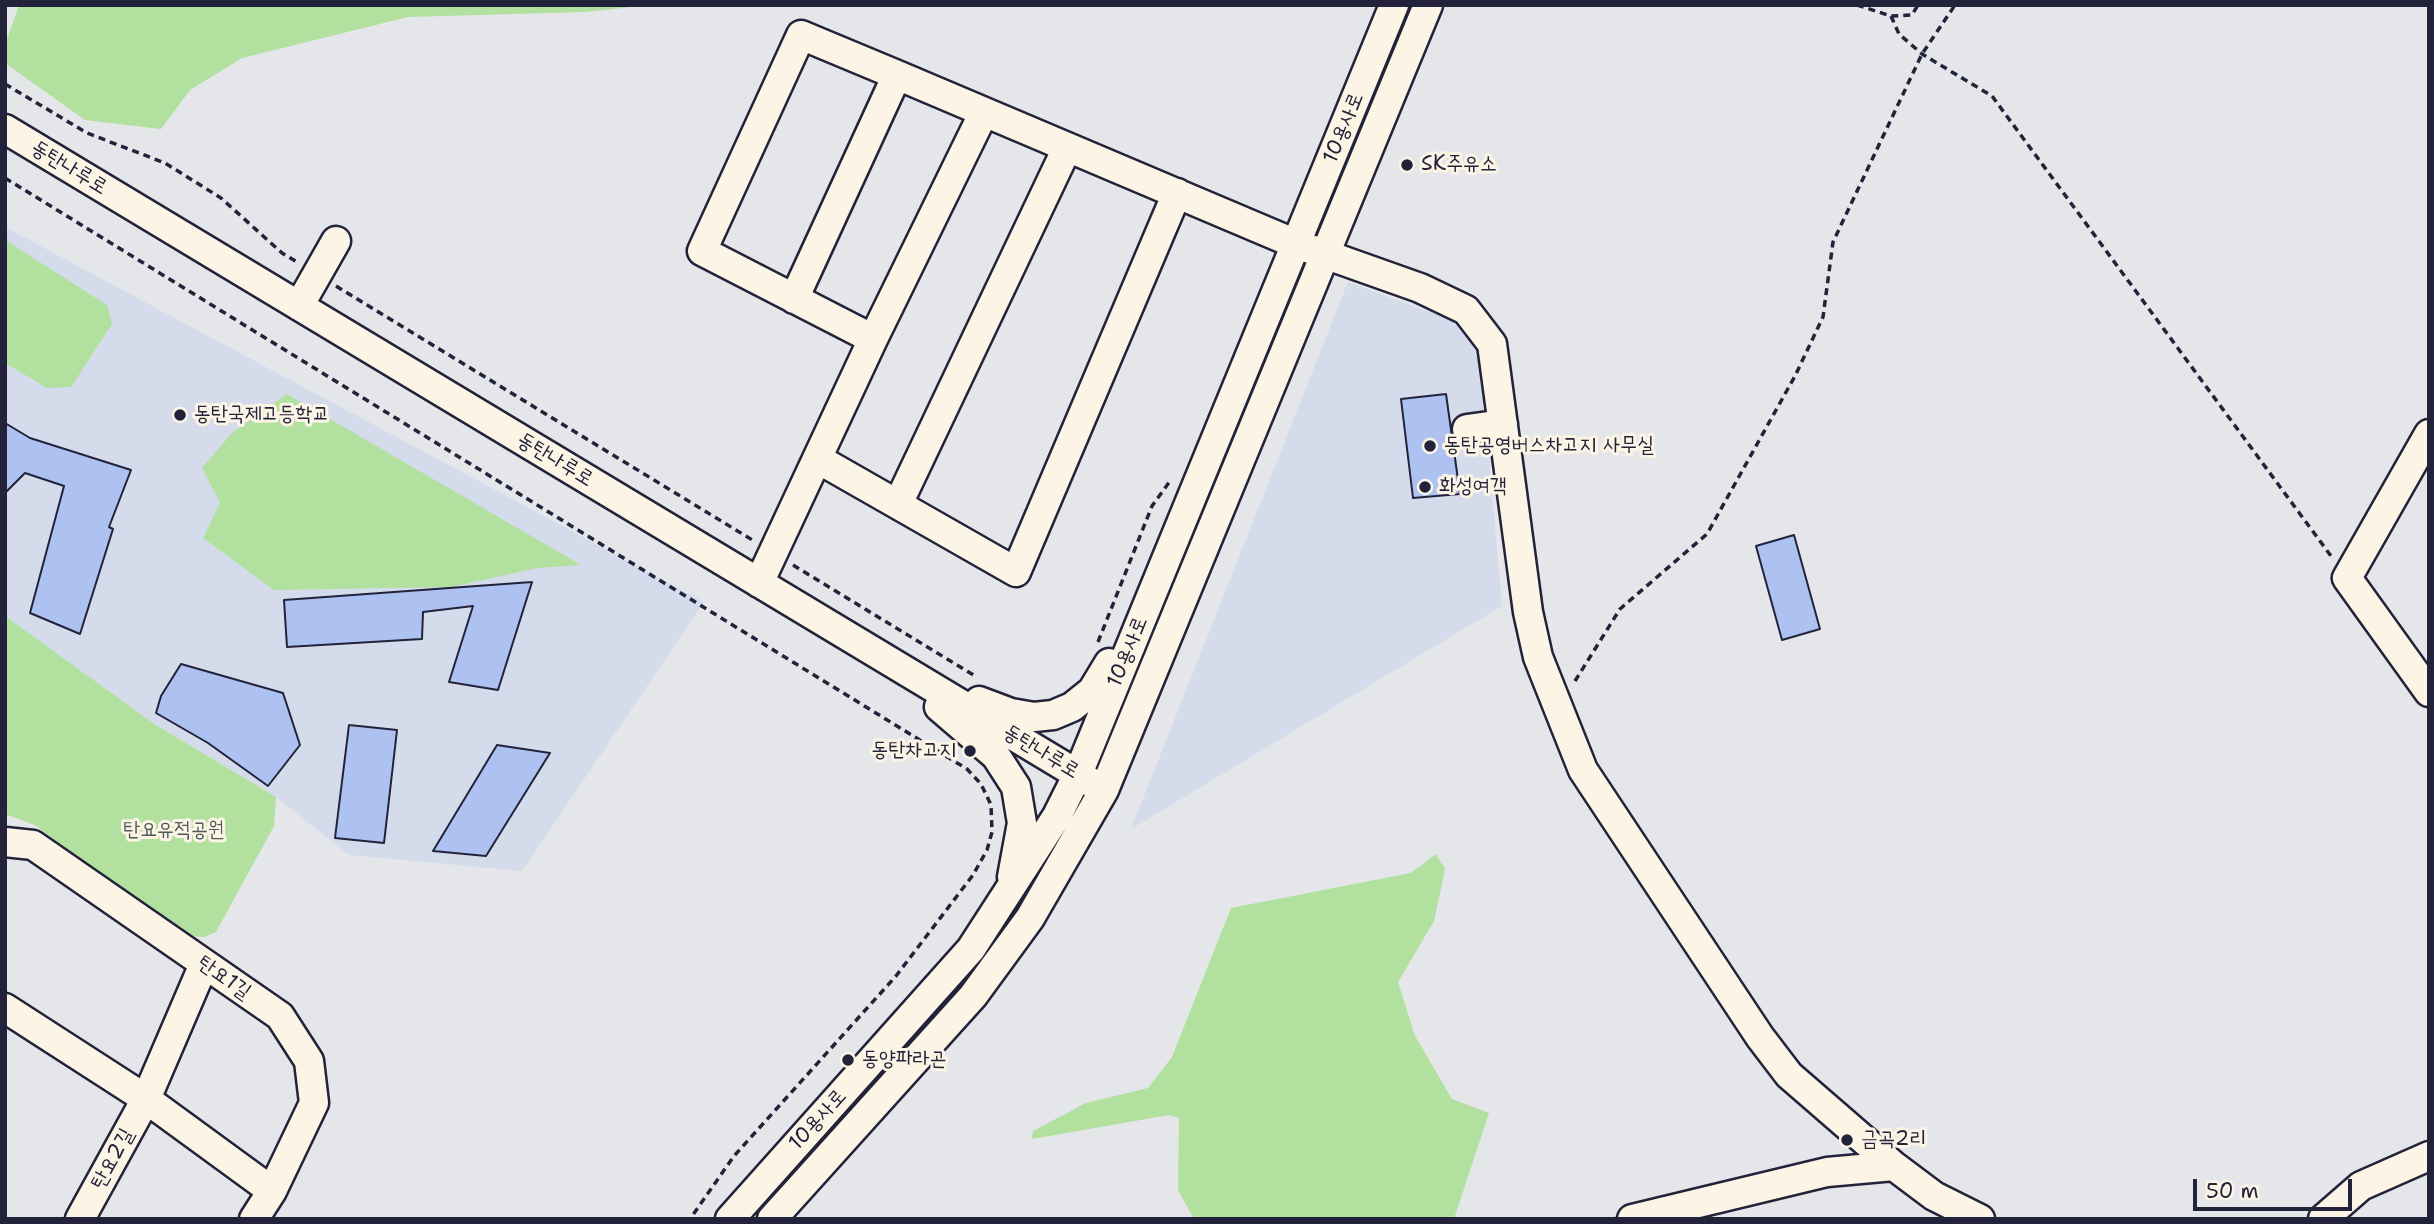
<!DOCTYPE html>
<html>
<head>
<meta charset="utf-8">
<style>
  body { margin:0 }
  #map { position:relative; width:2434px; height:1224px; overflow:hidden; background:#e4e6e9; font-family:"Shantell Sans",sans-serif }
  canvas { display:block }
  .frame { position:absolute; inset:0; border:7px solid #22223b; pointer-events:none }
  .scale { position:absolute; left:2193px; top:1179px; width:159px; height:32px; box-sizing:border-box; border:4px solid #22223b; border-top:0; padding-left:9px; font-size:21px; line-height:24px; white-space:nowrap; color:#22223b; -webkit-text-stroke:5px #fcf5e5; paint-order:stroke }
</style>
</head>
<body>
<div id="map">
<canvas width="2434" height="1224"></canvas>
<div class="frame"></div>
<div class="scale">50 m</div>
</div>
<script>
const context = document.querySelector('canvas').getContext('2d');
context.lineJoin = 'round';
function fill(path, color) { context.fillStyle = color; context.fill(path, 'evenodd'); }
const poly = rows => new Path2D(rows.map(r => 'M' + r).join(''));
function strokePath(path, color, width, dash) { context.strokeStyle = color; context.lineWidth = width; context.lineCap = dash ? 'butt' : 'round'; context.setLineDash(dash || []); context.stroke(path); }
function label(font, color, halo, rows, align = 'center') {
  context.font = font + ' "Shantell Sans","Poor Story",sans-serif'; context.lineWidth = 6; context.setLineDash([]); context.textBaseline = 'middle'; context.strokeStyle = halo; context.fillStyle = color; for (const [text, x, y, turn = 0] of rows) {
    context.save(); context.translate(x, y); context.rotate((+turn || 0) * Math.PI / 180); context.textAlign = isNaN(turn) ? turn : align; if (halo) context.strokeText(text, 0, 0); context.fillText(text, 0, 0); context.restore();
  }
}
const built = poly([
  [5,227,704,602,522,871,349,855,276,797,156,725,5,616],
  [1348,282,1453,321,1480,356,1502,606,1131,829]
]);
const green = poly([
  [19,5,650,5,585,12,408,17,242,58,190,90,161,129,85,120,5,63,5,45],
  [5,240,107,305,112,324,71,387,47,388,5,363],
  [287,394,581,565,537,568,452,587,274,590,203,538,220,503,202,468,232,433],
  [5,616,156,725,276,797,274,826,216,932,204,937,191,936,126,894,35,825,5,814],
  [1436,854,1445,869,1434,921,1398,982,1415,1036,1452,1099,1489,1113,1454,1219,1194,1219,1178,1190,1179,1118,1169,1115,1032,1139,1033,1131,1086,1103,1148,1088,1172,1057,1231,908,1411,873]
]);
const building = poly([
  [1446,394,1460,494,1413,498,1401,399,1446,394],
  [5,423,30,438,131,470,109,527,113,529,80,634,30,613,64,486,25,473,5,493,5,423],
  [1794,535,1820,629,1782,640,1756,546,1794,535],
  [532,582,498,690,449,682,473,606,423,612,422,639,287,647,284,600,532,582],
  [181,664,283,693,300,745,268,786,208,743,156,713,161,696,181,664],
  [349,725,397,730,384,843,335,838,349,725],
  [497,745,550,753,486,856,433,851,497,745]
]);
const path = poly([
  [1857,5,1891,16,1912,15,1918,5],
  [1891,16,1899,34,1922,54,1992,96,2331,556],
  [5,84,87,133,165,163,221,198,282,253,297,262],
  [5,178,967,769,981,784,991,805,992,832,987,850,973,875,896,976,734,1156,690,1219],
  [336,286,754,541],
  [793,565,975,676],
  [1098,642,1152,506,1170,481],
  [1575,681,1620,609,1707,534,1795,376,1823,317,1833,242,1922,54,1955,5]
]);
const minor = poly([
  [984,112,873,339,702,251,801,35,897,75,1296,244,1420,288,1466,310,1492,344,1528,612,1538,657,1583,770,1760,1037,1789,1075,1894,1166,1934,1196,1980,1219],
  [5,129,1092,783],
  [794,299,897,75],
  [299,306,336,241],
  [1467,429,1503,424],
  [2429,434,2347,578,2429,692],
  [818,459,1016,572,1177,193],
  [898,504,1067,148],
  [759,583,873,339],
  [979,701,1011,713,1034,717,1053,715,1072,707,1092,691,1109,663],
  [939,707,996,756,1016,787,1022,823,1012,877],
  [5,842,33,845,280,1016,309,1061,314,1103,272,1191,254,1219],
  [5,1008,146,1099,272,1191],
  [80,1219,146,1099,204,964],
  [730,1219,971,949,1057,816,1078,774,1394,5],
  [772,1219,973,996,1030,918,1104,790,1428,5],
  [1632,1219,1827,1172,1894,1166],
  [2323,1219,2361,1186,2429,1156]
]);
const markers = [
  [1407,165,7,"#22223b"],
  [180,415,7,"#22223b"],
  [1430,446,7,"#22223b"],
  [1425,487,7,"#22223b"],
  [970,751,7,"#22223b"],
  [848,1060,7,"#22223b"],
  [1847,1140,7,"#22223b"]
];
const streetNames = [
  ["10용사로",1344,128,-68],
  ["동탄나루로",69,168,31],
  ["동탄나루로",555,460,31],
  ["10용사로",1128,652,-68],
  ["동탄나루로",1041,752,31],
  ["탄요1길",224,978,35],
  ["10용사로",818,1120,-48],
  ["탄요2길",113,1159,-61]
];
const poiNames = [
  ["SK주유소",1421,165],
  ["동탄국제고등학교",194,415],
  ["동탄공영버스차고지 사무실",1444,446],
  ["화성여객",1439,487],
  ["동탄차고지",956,751,"right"],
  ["동양파라곤",862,1060],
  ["금곡2리",1861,1140]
];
const parkNames = [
  ["탄요유적공원",174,831]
];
fill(built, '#d4dbeb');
fill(green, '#b1e09f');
fill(building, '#adc2f1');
strokePath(building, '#22223b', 2);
strokePath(minor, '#22223b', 33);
strokePath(path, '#22223b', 3.5, [7, 5]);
strokePath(minor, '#fcf5e5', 28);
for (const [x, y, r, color] of markers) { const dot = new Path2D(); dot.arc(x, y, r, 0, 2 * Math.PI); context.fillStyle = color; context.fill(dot); strokePath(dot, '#fcf5e5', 2.5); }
label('21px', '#22223b', '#fcf5e5', streetNames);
label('21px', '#22223b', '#fcf5e5', poiNames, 'left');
label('21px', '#4d5b59', '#fcf5e5', parkNames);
</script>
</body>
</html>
